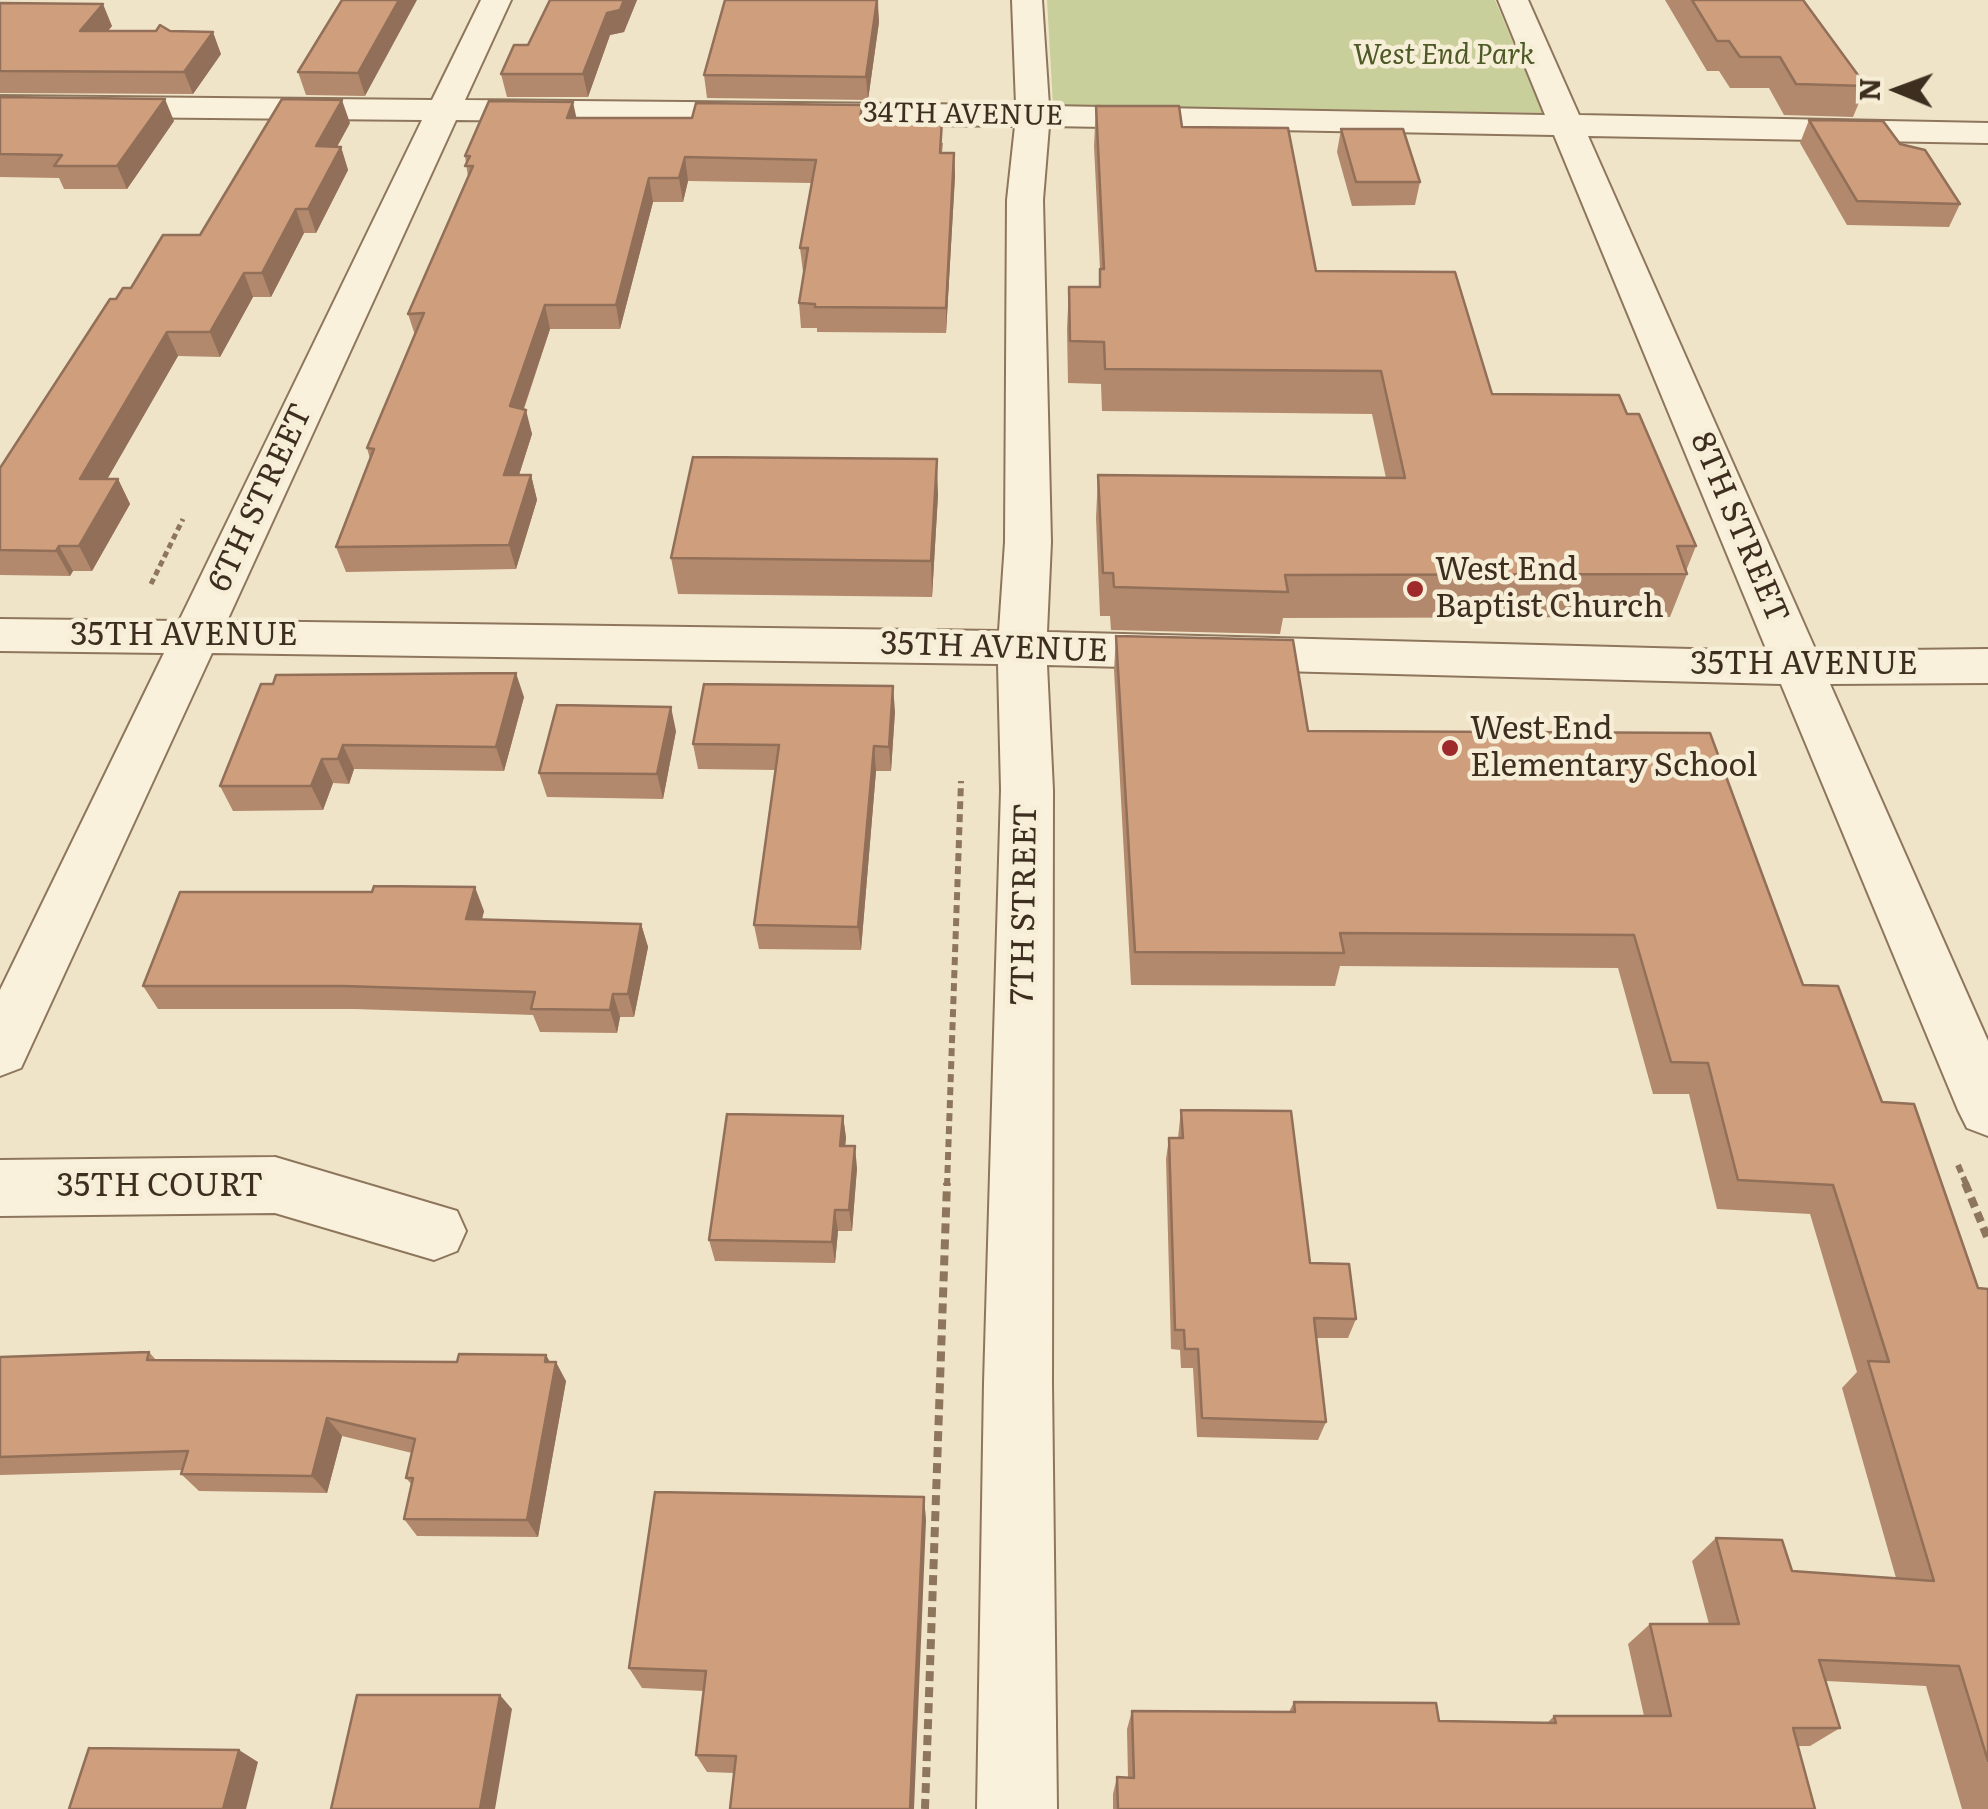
<!DOCTYPE html>
<html>
<head>
<meta charset="utf-8">
<style>
  body { margin:0 }
  #map { position:relative; width:1988px; height:1809px; overflow:hidden; background:#f0e4c8; font-family:Literata,serif }
  canvas { display:block }
  .north { position:absolute; left:1848px; top:40px; width:100px; height:100px; -webkit-text-stroke:8px #f7eed8; paint-order:stroke; rotate:271deg; font-size:28px; font-weight:700; line-height:40px; text-align:center; color:#3d2e20 }
  .north::after { content:''; display:block; margin:auto; width:35px; height:45px; background:#3d2e20; clip-path:polygon(50% 0,100% 100%,50% 72%,0 100%) }
</style>
</head>
<body>
<div id="map">
<canvas width="1988" height="1809"></canvas>
<div class="north">N</div>
</div>
<script>
const context = document.querySelector('canvas').getContext('2d');
context.lineJoin = 'round';
function fill(path, color) { context.fillStyle = color; context.fill(path, 'evenodd'); }
const poly = rows => new Path2D(rows.map(r => 'M' + r).join(''));
function strokePath(path, color, width, dash) { context.strokeStyle = color; context.lineWidth = width; context.lineCap = dash ? 'butt' : 'round'; context.setLineDash(dash || []); context.stroke(path); }
function label(font, color, halo, rows, align = 'center') {
  context.font = font + ' Literata,serif'; context.lineWidth = 9; context.setLineDash([]); context.textBaseline = 'middle'; context.strokeStyle = halo; context.fillStyle = color; for (const [text, x, y, turn = 0] of rows) {
    context.save(); context.translate(x, y); context.rotate((+turn || 0) * Math.PI / 180); context.textAlign = isNaN(turn) ? turn : align; if (halo) context.strokeText(text, 0, 0); context.fillText(text, 0, 0); context.restore();
  }
}
const green = poly([
  [1047,0,1495,0,1543,113,1053,105]
]);
const pathFar2 = poly([
  [151,584,183,519]
]);
const pathFar1 = poly([
  [1958,1165,1967,1186],
  [947,1186,961,781]
]);
const path = poly([
  [1965,1183,1988,1239],
  [925,1809,947,1183]
]);
const minor = poly([
  [481,0,511,0,465,100,1016,105,1012,0,1042,0,1049,106,1545,115,1498,0,1528,0,1579,115,1988,123,1988,143,1588,136,1816,651,1988,649,1988,683,1830,684,1988,1041,1988,1136,1967,1128,1958,1110,1781,684,1047,665,1053,790,1052,1383,1057,1809,977,1809,984,1383,1001,790,998,664,212,653,21,1068,0,1076,0,990,164,653,0,651,0,619,179,621,422,120,0,116,0,96,432,100,481,0],
  [456,120,1015,126,1007,200,1005,542,999,631,227,621,456,120],
  [1049,126,1554,135,1767,651,1047,632,1051,542,1043,200,1049,126],
  [275,1157,457,1211,466,1231,457,1251,434,1260,275,1213,0,1216,0,1160,275,1157]
]);
const wall = poly([
  [342,0,365,96,306,95,298,72],
  [550,0,637,0,624,32,610,35,588,97,507,97,501,74,528,45],
  [878,0,879,22,868,100,707,98,704,75],
  [1665,0,1803,0,1866,86,1853,117,1784,115,1769,88,1730,88,1719,71,1707,71],
  [0,3,112,26,108,31,170,31,221,54,193,94,0,93],
  [0,97,174,121,127,189,64,189,59,178,0,177],
  [1096,106,1182,127,1316,271,1492,394,1627,414,1696,546,1686,571,1687,574,1670,617,1283,618,1280,634,1111,630,1110,616,1100,616,1096,518,1098,475,1386,478,1372,414,1102,411,1101,384,1068,383,1067,329,1069,287,1099,287,1100,269,1094,146],
  [576,118,863,119,943,143,942,153,954,153,955,176,946,333,817,332,817,328,801,328,799,303,804,272,803,272,800,248,812,183,688,181,683,202,653,202,620,329,550,329,524,409,532,434,519,475,531,475,537,500,516,569,346,572,336,547,370,459,367,448,415,335,408,314,468,177,465,156],
  [1809,120,1900,144,1960,204,1949,227,1847,225,1800,143],
  [350,123,337,147,341,147,348,170,316,233,304,233,271,297,253,297,220,357,178,356,107,479,118,479,130,504,92,571,73,571,70,576,0,575,0,468,116,299],
  [1341,129,1420,182,1415,205,1352,206,1337,152],
  [938,495,932,597,678,594,671,558],
  [1116,636,1308,731,1803,985,1882,1102,1978,1288,1988,1289,1988,1809,1962,1809,1926,1686,1826,1681,1840,1728,1810,1746,1798,1746,1815,1809,1113,1809,1113,1794,1117,1777,1128,1778,1127,1729,1132,1711,1289,1712,1294,1702,1439,1721,1547,1723,1554,1716,1644,1716,1628,1644,1650,1624,1709,1624,1692,1561,1716,1538,1792,1571,1896,1578,1842,1388,1857,1372,1810,1214,1717,1209,1689,1094,1653,1094,1618,968,1340,966,1335,986,1131,985,1114,670],
  [261,684,524,697,504,771,354,769,349,784,333,783,323,810,233,811,220,786],
  [895,711,891,771,876,771,861,950,759,949,754,925,776,770,698,769,693,744],
  [676,731,663,799,547,797,539,773],
  [484,911,482,919,641,924,648,947,634,1017,620,1017,617,1033,540,1032,533,1015,355,1009,158,1009,143,986],
  [1181,1110,1356,1319,1348,1338,1316,1338,1326,1422,1318,1440,1197,1437,1193,1368,1181,1368,1180,1350,1171,1349,1166,1159,1169,1138,1178,1138],
  [843,1116,846,1138,845,1146,857,1168,852,1231,838,1231,835,1263,715,1261,709,1240],
  [149,1352,156,1360,457,1362,546,1355,550,1362,566,1381,538,1537,417,1536,404,1519,412,1485,406,1478,412,1453,342,1436,327,1493,199,1491,181,1474,182,1470,0,1475,0,1357],
  [924,1497,926,1521,734,1773,707,1772,696,1755,704,1691,642,1688,629,1668]
]);
const shadedWall = poly([
  [399,0,417,0,365,96,358,73],
  [624,0,637,0,624,32,610,35,588,97,583,74,607,13],
  [877,0,879,22,868,100,866,77],
  [103,4,112,26,89,53,80,31],
  [213,32,221,54,193,94,184,72],
  [165,99,174,121,127,189,117,166],
  [342,100,350,123,324,170,316,146],
  [573,102,578,125,567,118],
  [341,147,348,170,316,233,308,209],
  [954,153,955,176,946,333,946,308],
  [685,157,688,181,683,202,679,178],
  [649,178,653,202,620,329,616,305],
  [296,209,304,233,271,297,262,273],
  [244,273,253,297,220,357,210,332],
  [545,305,550,329,516,431,510,406],
  [167,332,178,356,93,504,80,479],
  [526,410,532,434,511,500,504,475],
  [937,459,938,495,932,597,931,561],
  [531,475,537,500,516,569,509,545],
  [118,479,130,504,92,571,79,546],
  [59,546,73,571,70,576,56,551],
  [516,673,524,697,504,771,496,747],
  [893,686,895,711,891,771,889,747],
  [671,707,676,731,663,799,657,774],
  [343,745,354,769,349,784,338,759],
  [874,746,876,771,861,950,858,927],
  [322,759,333,783,323,810,311,786],
  [475,887,484,911,476,942,466,919],
  [641,924,648,947,634,1017,628,994],
  [613,994,620,1017,617,1033,610,1010],
  [843,1116,846,1138,843,1167,840,1146],
  [855,1146,857,1168,852,1231,849,1210],
  [835,1210,838,1231,835,1263,832,1242],
  [546,1355,555,1372,556,1362,566,1381,538,1537,527,1520],
  [327,1418,342,1436,327,1493,312,1476],
  [924,1497,926,1521,914,1809,910,1809],
  [500,1695,512,1709,495,1809,480,1809],
  [239,1750,258,1762,246,1809,223,1809]
]);
const building = poly([
  [342,0,399,0,358,73,298,72,342,0],
  [550,0,624,0,620,10,607,13,583,74,501,74,514,45,528,45,550,0],
  [725,0,877,0,866,77,704,75,725,0],
  [1692,0,1803,0,1866,86,1796,84,1780,57,1740,57,1729,41,1717,41,1692,0],
  [0,3,103,4,80,31,156,31,160,25,170,31,213,32,184,72,0,71,0,3],
  [0,97,165,99,117,166,54,166,62,155,0,154,0,97],
  [282,99,342,100,316,146,341,147,308,209,296,209,262,273,244,273,210,332,167,332,80,479,118,479,79,546,59,546,56,551,0,550,0,468,110,299,116,299,123,288,131,288,163,235,200,235,282,99],
  [489,101,573,102,567,118,692,118,696,103,862,105,860,119,942,120,940,153,954,153,946,308,815,307,815,304,799,303,808,248,800,248,816,160,685,157,679,178,649,178,616,305,545,305,510,406,526,410,504,475,531,475,509,545,336,547,374,449,367,448,424,313,408,314,473,166,465,166,470,156,465,156,489,101],
  [1096,106,1179,106,1182,127,1288,128,1316,271,1455,272,1492,394,1619,395,1627,414,1639,414,1696,546,1677,546,1687,574,1285,575,1288,592,1114,587,1113,573,1103,573,1098,475,1405,478,1381,371,1105,369,1104,342,1070,341,1069,287,1100,287,1100,269,1104,269,1096,106],
  [1809,120,1883,121,1900,144,1925,150,1960,204,1857,201,1809,120],
  [1341,129,1403,129,1420,182,1356,182,1341,129],
  [693,457,937,459,931,561,671,558,693,457],
  [1116,636,1293,640,1308,731,1710,733,1803,985,1838,986,1882,1102,1914,1104,1978,1288,1988,1289,1988,1761,1959,1666,1819,1660,1840,1728,1793,1728,1815,1809,1118,1809,1117,1777,1134,1778,1132,1711,1295,1712,1294,1702,1436,1703,1439,1721,1556,1723,1554,1716,1671,1716,1650,1624,1739,1624,1716,1538,1782,1540,1792,1571,1934,1581,1868,1361,1889,1362,1833,1185,1738,1180,1708,1063,1671,1062,1634,935,1340,933,1344,953,1135,952,1116,636],
  [516,673,496,747,343,745,338,759,322,759,311,786,220,786,261,684,273,684,276,675,516,673],
  [704,684,893,686,889,747,874,746,858,927,754,925,779,745,693,744,704,684],
  [557,705,671,707,657,774,539,773,557,705],
  [374,886,475,887,466,919,641,924,628,994,613,994,610,1010,531,1009,535,992,343,986,143,986,180,892,372,892,374,886],
  [1181,1110,1291,1111,1310,1263,1349,1264,1356,1319,1314,1318,1326,1422,1202,1418,1198,1349,1185,1349,1184,1330,1175,1330,1169,1138,1183,1138,1181,1110],
  [727,1114,843,1116,840,1146,855,1146,849,1210,835,1210,832,1242,709,1240,727,1114],
  [149,1352,147,1360,457,1362,459,1354,546,1355,545,1362,556,1362,527,1520,404,1519,413,1478,406,1478,415,1439,327,1418,312,1476,181,1474,188,1451,0,1457,0,1357,149,1352],
  [655,1492,924,1497,910,1809,730,1809,736,1756,696,1755,706,1671,629,1668,655,1492],
  [357,1695,500,1695,480,1809,331,1809,357,1695],
  [89,1748,239,1750,223,1809,69,1809,89,1748]
]);
const markers = [
  [1415,589,10,"#9e2a2b"],
  [1450,748,10,"#9e2a2b"]
];
const farParknames = [
  ["West End Park",1444,56]
];
const farStreetnames = [
  ["34TH AVENUE",963,115,1]
];
const streetNames = [
  ["6TH STREET",261,498,-65],
  ["8TH STREET",1739,528,67],
  ["35TH AVENUE",184,636],
  ["35TH AVENUE",994,648,2],
  ["35TH AVENUE",1804,665],
  ["7TH STREET",1025,904,-89],
  ["35TH COURT",160,1187]
];
const poiNames = [
  ["West End",1435,571],
  ["Baptist Church",1435,608],
  ["West End",1470,730],
  ["Elementary School",1470,767]
];
fill(green, '#c9cf9b');
strokePath(minor, '#8d765c', 4);
strokePath(pathFar2, '#8d765c', 5, [6, 4]);
strokePath(pathFar1, '#8d765c', 6, [8, 5]);
strokePath(path, '#8d765c', 8, [10, 6]);
fill(minor, '#faf1dc');
fill(wall, '#b2896c');
fill(shadedWall, '#916f58');
fill(building, '#cf9f7d');
strokePath(building, '#916f58', 2.5);
for (const [x, y, r, color] of markers) { const dot = new Path2D(); dot.arc(x, y, r, 0, 2 * Math.PI); context.fillStyle = color; context.fill(dot); strokePath(dot, '#f7eed8', 4); }
label('italic 28px', '#4d5a26', '#f7eed8', farParknames);
label('28px', '#3d2e20', '#f7eed8', farStreetnames);
label('32px', '#3d2e20', '#f7eed8', streetNames);
label('32px', '#3d2e20', '#f7eed8', poiNames, 'left');
</script>
</body>
</html>
